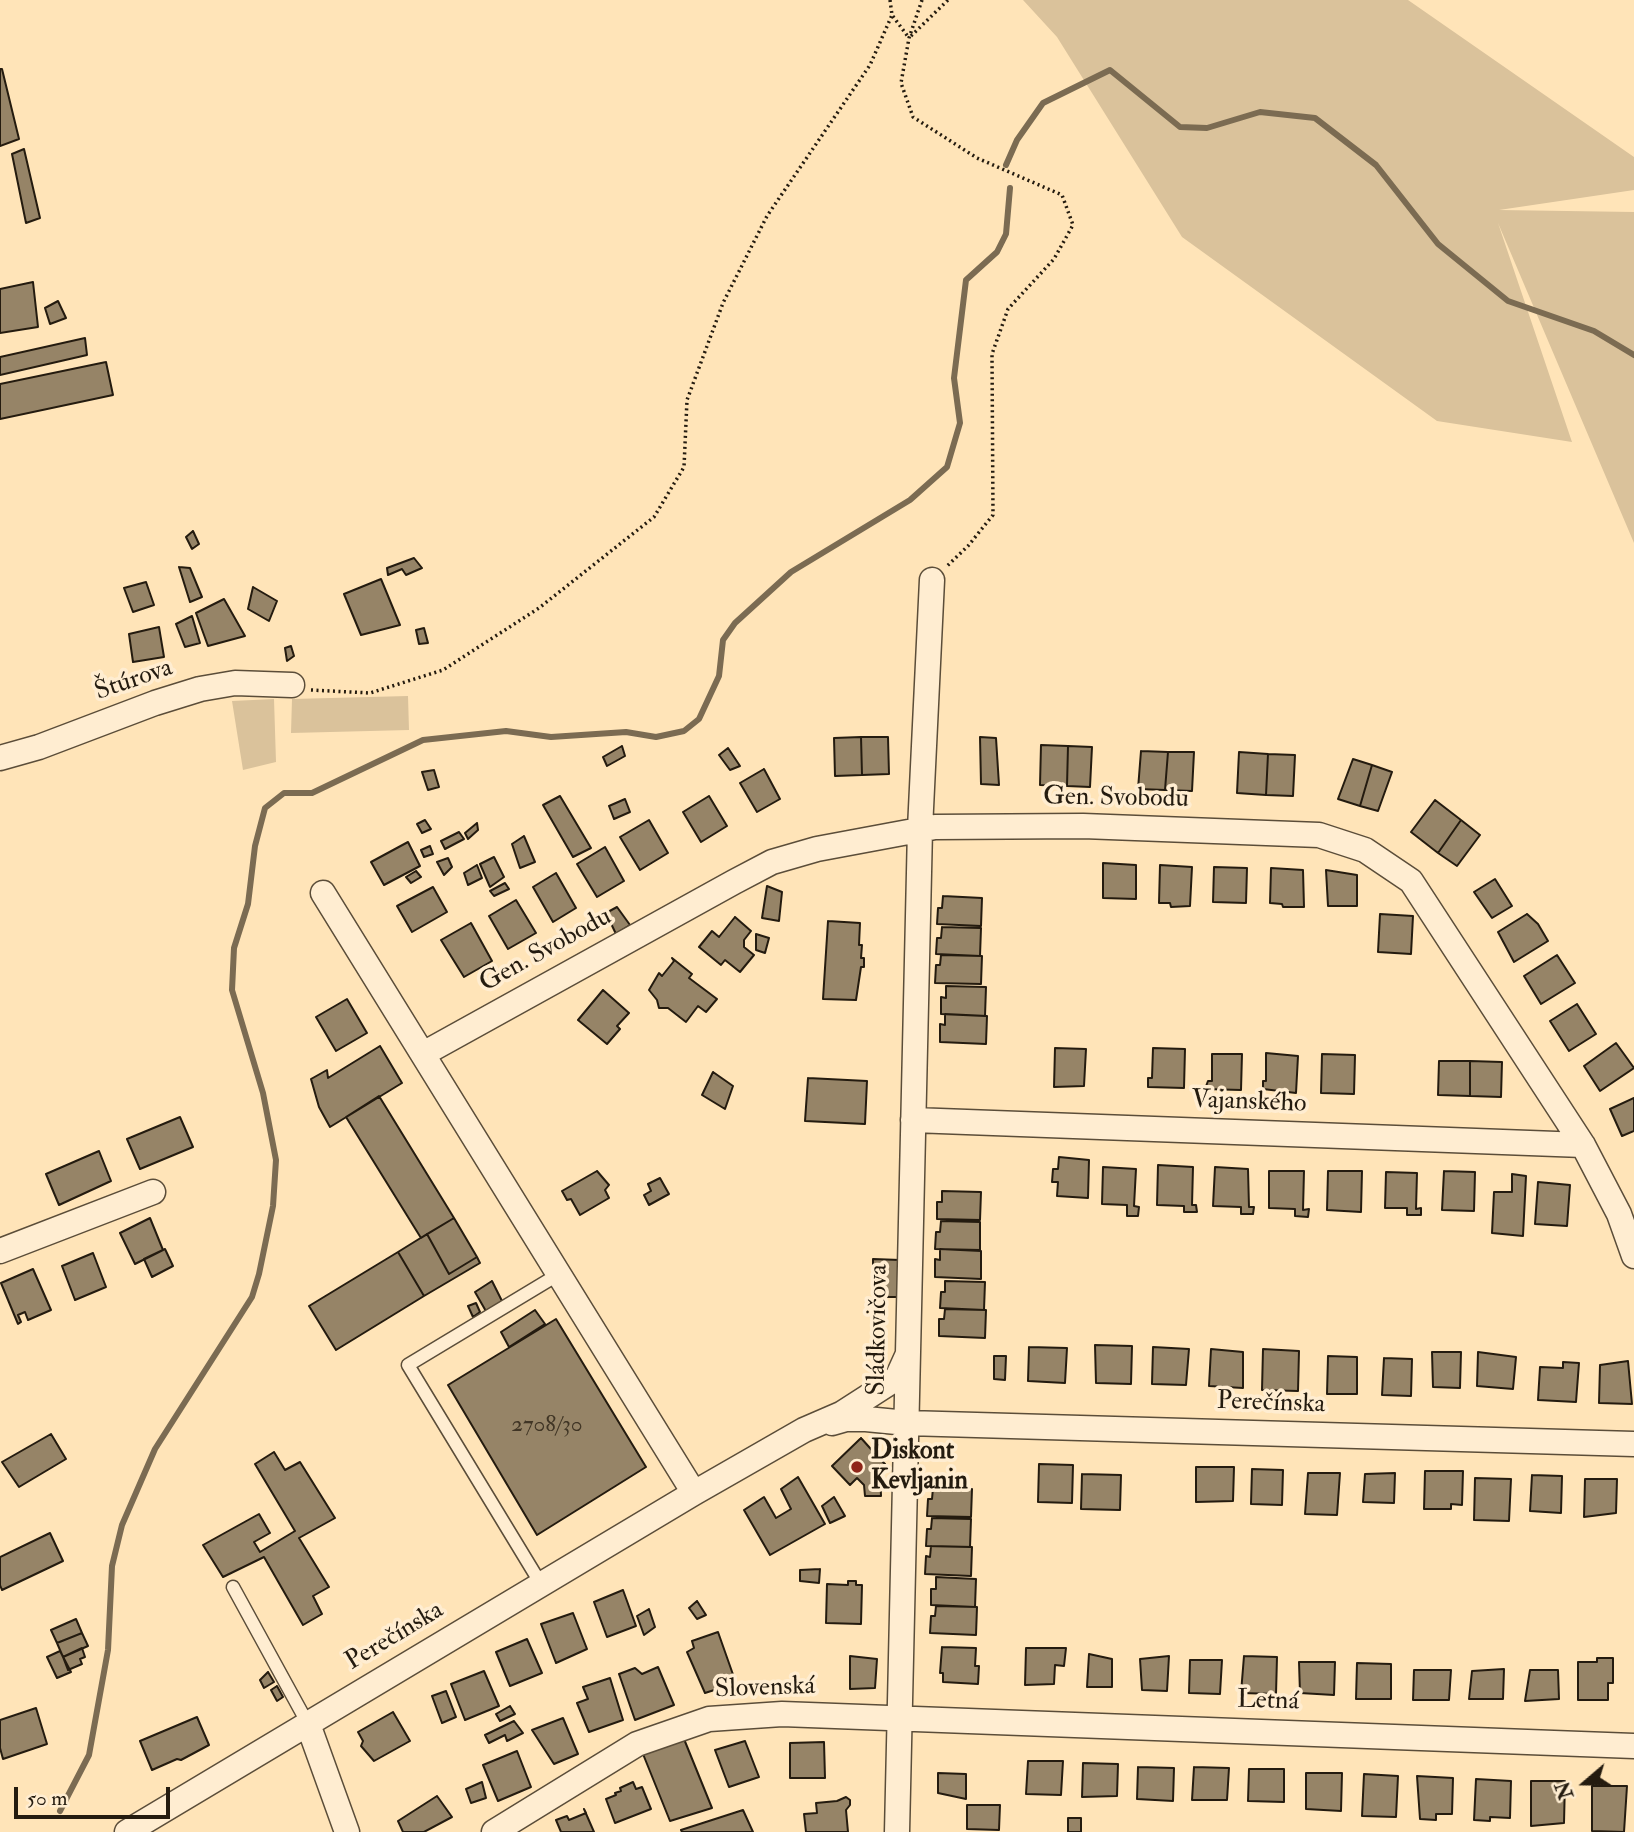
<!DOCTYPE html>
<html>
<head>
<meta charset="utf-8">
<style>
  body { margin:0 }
  #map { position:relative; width:1634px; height:1832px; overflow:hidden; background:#ffe4b8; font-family:"IM FELL Double Pica",serif }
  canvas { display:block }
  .north { position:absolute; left:1550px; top:1748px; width:70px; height:70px; -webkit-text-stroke:5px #ffedd1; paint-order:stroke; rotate:250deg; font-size:19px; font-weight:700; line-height:28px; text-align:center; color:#241b0f }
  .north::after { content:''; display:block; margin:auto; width:24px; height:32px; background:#241b0f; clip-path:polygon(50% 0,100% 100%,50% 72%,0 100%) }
  .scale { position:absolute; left:14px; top:1787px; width:156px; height:32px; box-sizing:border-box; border:4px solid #241b0f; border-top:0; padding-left:9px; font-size:21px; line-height:24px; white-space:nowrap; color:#241b0f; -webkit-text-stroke:5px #ffedd1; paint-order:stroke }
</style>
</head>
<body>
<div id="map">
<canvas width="1634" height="1832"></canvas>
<div class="north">N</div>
<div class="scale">50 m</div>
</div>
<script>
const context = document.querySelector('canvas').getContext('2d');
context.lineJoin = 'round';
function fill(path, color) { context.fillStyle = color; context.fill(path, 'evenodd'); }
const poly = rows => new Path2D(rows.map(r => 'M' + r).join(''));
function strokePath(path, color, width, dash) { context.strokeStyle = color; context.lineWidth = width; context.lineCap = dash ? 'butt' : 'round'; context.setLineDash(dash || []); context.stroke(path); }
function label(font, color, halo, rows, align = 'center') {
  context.font = font + ' "IM FELL Double Pica",serif'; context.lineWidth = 7; context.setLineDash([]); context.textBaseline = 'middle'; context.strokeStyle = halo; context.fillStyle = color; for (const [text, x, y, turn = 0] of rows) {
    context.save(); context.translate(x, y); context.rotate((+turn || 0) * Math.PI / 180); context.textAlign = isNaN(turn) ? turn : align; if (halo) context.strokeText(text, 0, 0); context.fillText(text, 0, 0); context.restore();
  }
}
const green = poly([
  [1023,0,1408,0,1634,157,1634,190,1499,210,1634,212,1634,543,1498,223,1572,442,1437,421,1182,237,1057,37],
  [408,696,409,730,291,733,292,699],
  [274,699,276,762,243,770,232,701]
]);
const stream = poly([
  [1006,165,1017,140,1043,103,1110,70,1180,127,1207,128,1260,112,1315,118,1376,165,1438,244,1508,301,1594,331,1634,355],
  [60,1811,89,1755,108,1650,112,1566,122,1525,155,1449,252,1297,259,1274,273,1206,276,1160,263,1093,232,990,234,948,248,904,255,846,265,808,284,793,312,793,423,740,506,731,551,737,626,732,656,737,684,731,699,719,719,676,723,640,735,623,791,572,910,500,947,467,960,423,954,378,966,280,997,252,1006,234,1010,188]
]);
const building = poly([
  [0,69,2,69,19,139,0,146,0,69],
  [24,149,40,218,26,223,12,154,24,149],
  [33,282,38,327,0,333,0,289,33,282],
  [58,301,66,318,50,324,45,308,58,301],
  [85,338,87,355,0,375,0,357,85,338],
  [106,362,113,395,0,419,0,384,106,362],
  [193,531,199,544,192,549,186,537,193,531],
  [414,558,422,568,406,575,402,569,388,575,387,568,414,558],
  [179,567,190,568,202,597,190,602,179,567],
  [381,579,400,625,361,635,344,594,381,579],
  [146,582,154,605,133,612,124,588,146,582],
  [253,587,277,601,269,621,248,609,253,587],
  [224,599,245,636,208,646,196,613,224,599],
  [192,616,200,643,185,647,176,624,192,616],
  [159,627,164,657,133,662,129,634,159,627],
  [424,628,428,643,419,644,416,630,424,628],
  [291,646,294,656,287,661,285,648,291,646],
  [861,737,888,737,889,774,862,775,861,737],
  [861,737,862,775,835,776,834,738,861,737],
  [980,737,996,738,999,785,981,784,980,737],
  [1041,745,1068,746,1067,786,1040,785,1041,745],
  [622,746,625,756,607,766,603,757,622,746],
  [1068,746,1092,747,1090,787,1067,786,1068,746],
  [728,748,740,766,730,770,719,755,728,748],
  [1141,751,1168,752,1165,790,1138,789,1141,751],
  [1168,752,1194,752,1192,791,1165,790,1168,752],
  [1239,752,1268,754,1266,795,1237,793,1239,752],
  [1268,754,1295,755,1293,796,1266,795,1268,754],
  [1353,759,1372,765,1360,806,1338,799,1353,759],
  [1372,765,1392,772,1378,811,1360,806,1372,765],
  [764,769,780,799,757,812,740,783,764,769],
  [434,770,439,787,428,790,422,772,434,770],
  [560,796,591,848,573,857,543,805,560,796],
  [709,796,727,826,701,842,683,812,709,796],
  [625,799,630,812,614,819,609,806,625,799],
  [1435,800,1461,820,1438,853,1411,832,1435,800],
  [425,820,431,829,422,833,417,824,425,820],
  [649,820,668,853,640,870,620,837,649,820],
  [1461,820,1480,835,1457,866,1438,853,1461,820],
  [477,823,478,830,468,839,465,833,477,823],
  [459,832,464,839,445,849,441,841,459,832],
  [524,836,535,862,520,868,512,844,524,836],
  [408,842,420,866,384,885,371,862,408,842],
  [430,846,433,854,424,857,421,850,430,846],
  [605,847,624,881,597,897,577,864,605,847],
  [494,857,504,877,490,887,480,864,494,857],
  [448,858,452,867,444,875,437,862,448,858],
  [1103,863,1136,865,1136,899,1103,898,1103,863],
  [477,865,482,878,468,885,464,873,477,865],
  [1160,865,1192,867,1190,906,1171,907,1170,903,1159,903,1160,865],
  [1214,867,1247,868,1246,903,1213,902,1214,867],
  [1271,868,1303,870,1304,907,1283,907,1282,904,1270,903,1271,868],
  [1326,870,1357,875,1357,906,1328,906,1326,870],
  [416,871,421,877,411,883,406,877,416,871],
  [556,873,576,908,553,922,533,887,556,873],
  [1495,879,1512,906,1492,918,1474,892,1495,879],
  [505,883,509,889,494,896,490,891,505,883],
  [767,886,782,892,779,921,762,918,767,886],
  [433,887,447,912,412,932,397,906,433,887],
  [943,896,982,898,981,926,937,924,938,908,942,908,943,896],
  [516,900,536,933,508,949,489,916,516,900],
  [617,907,630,925,616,934,606,913,617,907],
  [1380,914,1413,916,1411,954,1378,952,1380,914],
  [1527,914,1538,924,1548,941,1514,962,1498,932,1527,914],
  [735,917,751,931,744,940,744,947,754,955,740,972,725,960,721,965,699,947,712,931,719,937,735,917],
  [828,921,860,923,859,945,862,945,861,958,864,958,864,967,861,967,856,1000,823,999,828,921],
  [471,923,492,961,464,977,441,940,471,923],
  [942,927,981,928,980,956,936,954,937,938,941,938,942,927],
  [756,934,769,938,765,953,756,950,756,934],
  [941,955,982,956,981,984,935,983,936,965,940,965,941,955],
  [1557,955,1575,983,1541,1004,1524,976,1557,955],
  [672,958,692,974,689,978,717,999,706,1012,698,1006,686,1022,668,1008,659,1008,657,1000,649,990,659,973,662,976,674,961,672,958],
  [946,986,986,987,985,1016,941,1014,941,997,946,998,946,986],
  [603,990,629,1013,617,1026,620,1029,607,1044,578,1020,603,990],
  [347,999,367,1033,336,1051,316,1017,347,999],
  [1577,1004,1596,1034,1569,1051,1550,1021,1577,1004],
  [945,1014,987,1016,986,1044,940,1042,940,1024,945,1025,945,1014],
  [1616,1043,1634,1068,1600,1091,1584,1066,1616,1043],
  [380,1046,402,1083,330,1127,319,1107,311,1079,327,1070,328,1078,380,1046],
  [1055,1048,1086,1049,1084,1086,1054,1087,1055,1048],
  [1153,1048,1185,1049,1184,1088,1148,1087,1148,1078,1152,1078,1153,1048],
  [1266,1053,1298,1056,1296,1093,1263,1089,1263,1081,1266,1081,1266,1053],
  [1212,1054,1242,1054,1241,1090,1205,1089,1208,1081,1212,1081,1212,1054],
  [1322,1054,1355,1055,1354,1094,1321,1093,1322,1054],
  [1439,1061,1470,1061,1470,1096,1438,1095,1439,1061],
  [1470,1061,1502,1062,1501,1097,1470,1096,1470,1061],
  [713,1072,733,1086,725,1109,702,1095,713,1072],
  [808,1078,867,1081,865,1124,805,1121,808,1078],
  [379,1096,454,1218,421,1238,346,1117,379,1096],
  [1634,1098,1634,1131,1622,1136,1610,1109,1634,1098],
  [180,1117,193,1147,140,1169,127,1139,180,1117],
  [99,1151,111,1181,59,1205,46,1174,99,1151],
  [1059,1157,1089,1160,1088,1198,1057,1196,1058,1182,1052,1182,1053,1169,1058,1169,1059,1157],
  [1158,1165,1193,1167,1192,1205,1196,1205,1197,1212,1184,1212,1184,1206,1157,1205,1158,1165],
  [1103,1167,1136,1169,1134,1206,1139,1207,1138,1216,1127,1216,1127,1205,1102,1204,1103,1167],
  [1215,1167,1248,1169,1249,1207,1254,1207,1253,1214,1241,1214,1241,1207,1213,1206,1215,1167],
  [597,1171,609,1185,605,1190,609,1198,580,1215,571,1199,567,1200,562,1191,597,1171],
  [1269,1171,1304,1171,1303,1210,1309,1209,1308,1217,1295,1216,1295,1209,1269,1208,1269,1171],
  [1328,1171,1362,1171,1361,1212,1327,1210,1328,1171],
  [1444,1171,1475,1172,1474,1211,1442,1210,1444,1171],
  [1386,1172,1417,1173,1416,1209,1421,1208,1421,1215,1407,1215,1407,1208,1385,1208,1386,1172],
  [1512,1174,1526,1176,1523,1236,1492,1233,1494,1192,1512,1192,1512,1174],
  [660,1178,669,1194,649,1205,644,1195,651,1191,648,1184,660,1178],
  [1538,1182,1570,1185,1567,1226,1535,1224,1538,1182],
  [942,1191,981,1192,980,1220,937,1219,937,1202,942,1202,942,1191],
  [150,1218,163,1250,135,1264,120,1233,150,1218],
  [454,1218,477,1257,449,1274,427,1234,454,1218],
  [941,1221,980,1222,980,1250,935,1249,936,1232,940,1232,941,1221],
  [427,1234,449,1274,477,1257,480,1263,424,1296,398,1252,427,1234],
  [165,1249,173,1266,152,1277,144,1259,165,1249],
  [940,1249,981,1251,981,1279,935,1277,935,1259,940,1260,940,1249],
  [398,1252,424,1296,336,1350,309,1306,398,1252],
  [93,1253,106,1287,75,1300,62,1266,93,1253],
  [873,1259,900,1260,899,1297,873,1297,873,1259],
  [33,1269,51,1310,28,1320,25,1312,18,1315,21,1322,18,1324,1,1283,33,1269],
  [492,1281,503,1303,487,1313,475,1292,492,1281],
  [945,1281,985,1282,984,1310,940,1308,941,1292,945,1292,945,1281],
  [476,1303,480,1312,473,1317,468,1306,476,1303],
  [945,1309,986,1310,985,1338,939,1336,939,1319,944,1319,945,1309],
  [535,1310,545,1324,509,1347,501,1332,535,1310],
  [556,1319,646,1467,537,1535,448,1385,556,1319],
  [1095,1345,1132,1346,1131,1384,1096,1383,1095,1345],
  [1029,1347,1067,1348,1065,1383,1028,1381,1029,1347],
  [1153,1347,1189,1349,1186,1385,1152,1384,1153,1347],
  [1211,1349,1243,1352,1243,1388,1209,1386,1211,1349],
  [1263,1349,1299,1351,1298,1391,1262,1390,1263,1349],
  [1432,1352,1461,1352,1460,1388,1433,1387,1432,1352],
  [1478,1352,1516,1357,1513,1389,1477,1386,1478,1352],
  [994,1356,1006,1356,1005,1380,994,1379,994,1356],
  [1328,1356,1357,1357,1357,1394,1327,1394,1328,1356],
  [1384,1358,1412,1359,1411,1396,1382,1395,1384,1358],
  [1628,1361,1632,1404,1599,1403,1600,1365,1628,1361],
  [1563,1362,1579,1363,1576,1402,1538,1400,1540,1367,1563,1368,1563,1362],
  [51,1434,66,1459,19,1487,2,1462,51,1434],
  [861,1438,878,1457,881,1454,885,1459,882,1461,885,1464,880,1469,881,1496,865,1496,864,1485,857,1478,850,1485,832,1466,861,1438],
  [274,1452,285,1470,300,1462,335,1518,299,1538,329,1587,313,1596,322,1614,303,1625,264,1557,223,1577,203,1545,259,1514,270,1533,254,1542,260,1552,295,1531,255,1464,274,1452],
  [1039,1464,1073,1465,1072,1503,1038,1502,1039,1464],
  [1196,1467,1234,1467,1233,1501,1196,1502,1196,1467],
  [1252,1469,1283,1470,1282,1505,1251,1504,1252,1469],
  [1425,1471,1463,1471,1462,1505,1451,1504,1451,1509,1424,1509,1425,1471],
  [1308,1473,1340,1473,1337,1515,1305,1514,1308,1473],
  [1395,1473,1394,1503,1363,1502,1365,1474,1395,1473],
  [1082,1474,1121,1475,1120,1510,1081,1509,1082,1474],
  [1532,1475,1562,1476,1561,1513,1530,1511,1532,1475],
  [798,1477,825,1524,770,1555,744,1510,764,1497,776,1518,791,1509,781,1489,798,1477],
  [1475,1478,1511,1479,1509,1521,1474,1520,1475,1478],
  [1585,1479,1617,1479,1616,1513,1584,1517,1585,1479],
  [933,1488,972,1489,971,1517,927,1516,928,1499,932,1499,933,1488],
  [834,1497,845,1516,830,1523,822,1506,834,1497],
  [932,1518,971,1519,970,1547,926,1546,927,1529,931,1529,932,1518],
  [50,1533,63,1561,2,1590,0,1585,0,1557,50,1533],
  [931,1546,972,1547,971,1576,925,1574,926,1556,930,1557,931,1546],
  [820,1569,819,1583,800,1581,800,1570,820,1569],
  [936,1577,976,1579,975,1607,931,1605,931,1589,936,1589,936,1577],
  [848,1581,856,1581,856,1585,862,1585,861,1624,826,1623,827,1584,848,1585,848,1581],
  [623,1590,636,1626,607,1637,594,1602,623,1590],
  [697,1601,706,1615,697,1619,689,1608,697,1601],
  [936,1606,977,1607,976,1635,930,1633,931,1616,935,1616,936,1606],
  [649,1609,655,1627,644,1635,637,1616,649,1609],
  [573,1613,587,1649,556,1663,541,1624,573,1613],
  [76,1619,82,1633,57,1643,51,1630,76,1619],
  [718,1632,736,1683,705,1693,687,1652,694,1648,692,1641,718,1632],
  [82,1633,88,1646,63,1657,57,1643,82,1633],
  [527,1639,542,1673,510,1686,496,1652,527,1639],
  [942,1647,976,1648,975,1666,979,1666,978,1684,943,1682,943,1673,940,1673,942,1647],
  [82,1648,85,1657,80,1659,82,1664,68,1670,63,1657,82,1648],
  [1026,1648,1066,1648,1064,1666,1055,1665,1054,1684,1025,1685,1026,1648],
  [60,1651,71,1672,57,1678,47,1657,60,1651],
  [1089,1654,1112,1659,1112,1687,1087,1687,1089,1654],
  [850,1656,877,1659,875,1688,850,1689,850,1656],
  [1169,1656,1167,1691,1142,1690,1140,1659,1169,1656],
  [1244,1656,1277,1657,1276,1694,1241,1693,1244,1656],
  [1597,1658,1613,1658,1613,1683,1608,1683,1608,1700,1578,1700,1578,1662,1597,1662,1597,1658],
  [1190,1660,1222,1660,1220,1694,1189,1693,1190,1660],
  [1299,1662,1335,1662,1334,1695,1300,1693,1299,1662],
  [1357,1663,1391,1664,1391,1699,1356,1699,1357,1663],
  [658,1667,674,1705,635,1720,619,1674,635,1668,642,1674,658,1667],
  [1504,1669,1503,1699,1469,1699,1472,1671,1504,1669],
  [1414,1670,1451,1670,1449,1700,1413,1700,1414,1670],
  [1530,1670,1558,1670,1559,1699,1525,1701,1530,1670],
  [484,1671,499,1706,465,1720,451,1684,484,1671],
  [268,1672,274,1682,264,1688,260,1680,268,1672],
  [610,1678,623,1720,589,1732,577,1703,588,1699,583,1687,610,1678],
  [277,1686,283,1697,277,1701,271,1690,277,1686],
  [446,1691,456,1717,442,1723,432,1696,446,1691],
  [510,1706,515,1714,500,1721,496,1714,510,1706],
  [36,1708,47,1744,3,1759,0,1748,0,1720,36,1708],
  [393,1712,410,1741,374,1761,361,1746,363,1741,358,1732,393,1712],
  [197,1717,209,1745,181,1760,177,1759,152,1770,140,1741,197,1717],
  [563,1718,578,1754,554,1764,532,1730,563,1718],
  [514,1721,523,1733,507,1741,505,1735,489,1743,485,1735,514,1721],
  [684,1739,712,1808,670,1821,643,1754,684,1739],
  [745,1741,759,1777,729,1787,715,1750,745,1741],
  [824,1742,825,1778,790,1778,790,1743,824,1742],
  [517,1751,531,1787,498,1801,483,1765,517,1751],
  [1028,1761,1063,1761,1061,1795,1026,1794,1028,1761],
  [1083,1763,1118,1764,1117,1796,1082,1797,1083,1763],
  [1138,1767,1174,1768,1173,1801,1137,1799,1138,1767],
  [1194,1767,1229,1768,1227,1800,1192,1800,1194,1767],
  [1249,1769,1284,1769,1284,1802,1248,1801,1249,1769],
  [938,1773,966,1774,966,1799,938,1793,938,1773],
  [1306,1773,1342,1773,1341,1811,1306,1809,1306,1773],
  [1364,1774,1398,1776,1396,1817,1362,1816,1364,1774],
  [1417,1776,1453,1778,1452,1814,1436,1814,1436,1820,1420,1819,1417,1776],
  [1476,1779,1511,1781,1510,1818,1490,1817,1490,1821,1474,1820,1476,1779],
  [1531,1781,1565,1781,1564,1823,1531,1826,1531,1781],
  [482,1782,486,1798,471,1803,466,1789,482,1782],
  [633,1782,636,1789,642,1787,651,1809,615,1823,606,1799,616,1795,615,1793,621,1791,620,1788,633,1782],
  [1592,1786,1627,1786,1624,1832,1592,1831,1592,1786],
  [437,1796,452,1817,424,1832,403,1832,398,1821,437,1796],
  [846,1797,850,1800,850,1805,846,1810,848,1832,806,1832,804,1814,817,1813,816,1803,837,1801,846,1797],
  [967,1805,1000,1805,999,1830,967,1829,967,1805],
  [584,1809,594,1832,561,1832,556,1820,567,1816,569,1820,586,1813,584,1809],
  [743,1810,753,1832,682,1832,681,1830,743,1810],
  [1068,1818,1081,1818,1081,1832,1068,1832,1068,1818]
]);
const path = poly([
  [890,0,892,15,909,38],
  [922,0,909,38,901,83,913,117,977,158,1062,195,1073,225,1054,259,1008,309,992,354,993,515,968,546,946,567],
  [911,36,948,0],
  [311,690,370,693,443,670,539,608,654,517,684,467,687,400,723,303,767,216,870,65,892,15]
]);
const service = poly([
  [541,1584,408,1365,559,1274],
  [233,1587,308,1724]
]);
const minor = poly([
  [0,758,39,747,155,703,200,689,235,683,292,685],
  [323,893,694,1493],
  [423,1054,734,882,772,862,817,849,935,827,1083,826,1319,835,1365,850,1411,881,1583,1145,1619,1214,1634,1256],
  [913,1120,1583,1145],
  [0,1251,153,1192],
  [832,1423,846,1419,866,1419,907,1423,1634,1444],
  [308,1724,347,1832],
  [127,1832,694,1493,804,1430,841,1414,897,1378,907,1356],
  [494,1832,637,1744,709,1719,782,1714,1634,1746],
  [897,1832,920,829,932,580]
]);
const markers = [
  [857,1467,7,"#8f2418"]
];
const numberNames = [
  ["2708/30",547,1426]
];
const streetNames = [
  ["Štúrova",134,681,-19],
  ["Gen. Svobodu",1116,799,1],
  ["Gen. Svobodu",546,951,-29],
  ["Vajanského",1249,1103,2],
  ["Sládkovičova",879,1330,-89],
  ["Perečínska",1271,1404,2],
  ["Perečínska",395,1637,-31],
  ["Slovenská",765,1689,-2],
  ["Letná",1268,1702,2]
];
const poiNames = [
  ["Diskont",871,1452],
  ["Kevljanin",871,1482]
];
fill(green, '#dac29b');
strokePath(stream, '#7b6b52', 6);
fill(building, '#968467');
strokePath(building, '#241b0f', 2);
strokePath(service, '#5b4d39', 15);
strokePath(minor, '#5b4d39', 27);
strokePath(path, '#241b0f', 3.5, [2, 3.5]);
strokePath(service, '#ffedd1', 12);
strokePath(minor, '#ffedd1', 24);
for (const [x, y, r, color] of markers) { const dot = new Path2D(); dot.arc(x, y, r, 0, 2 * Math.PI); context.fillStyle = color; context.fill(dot); strokePath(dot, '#ffedd1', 2.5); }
label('23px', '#403525', null, numberNames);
label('26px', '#241b0f', '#ffedd1', streetNames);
label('bold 26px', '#241b0f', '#ffedd1', poiNames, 'left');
</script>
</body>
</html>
